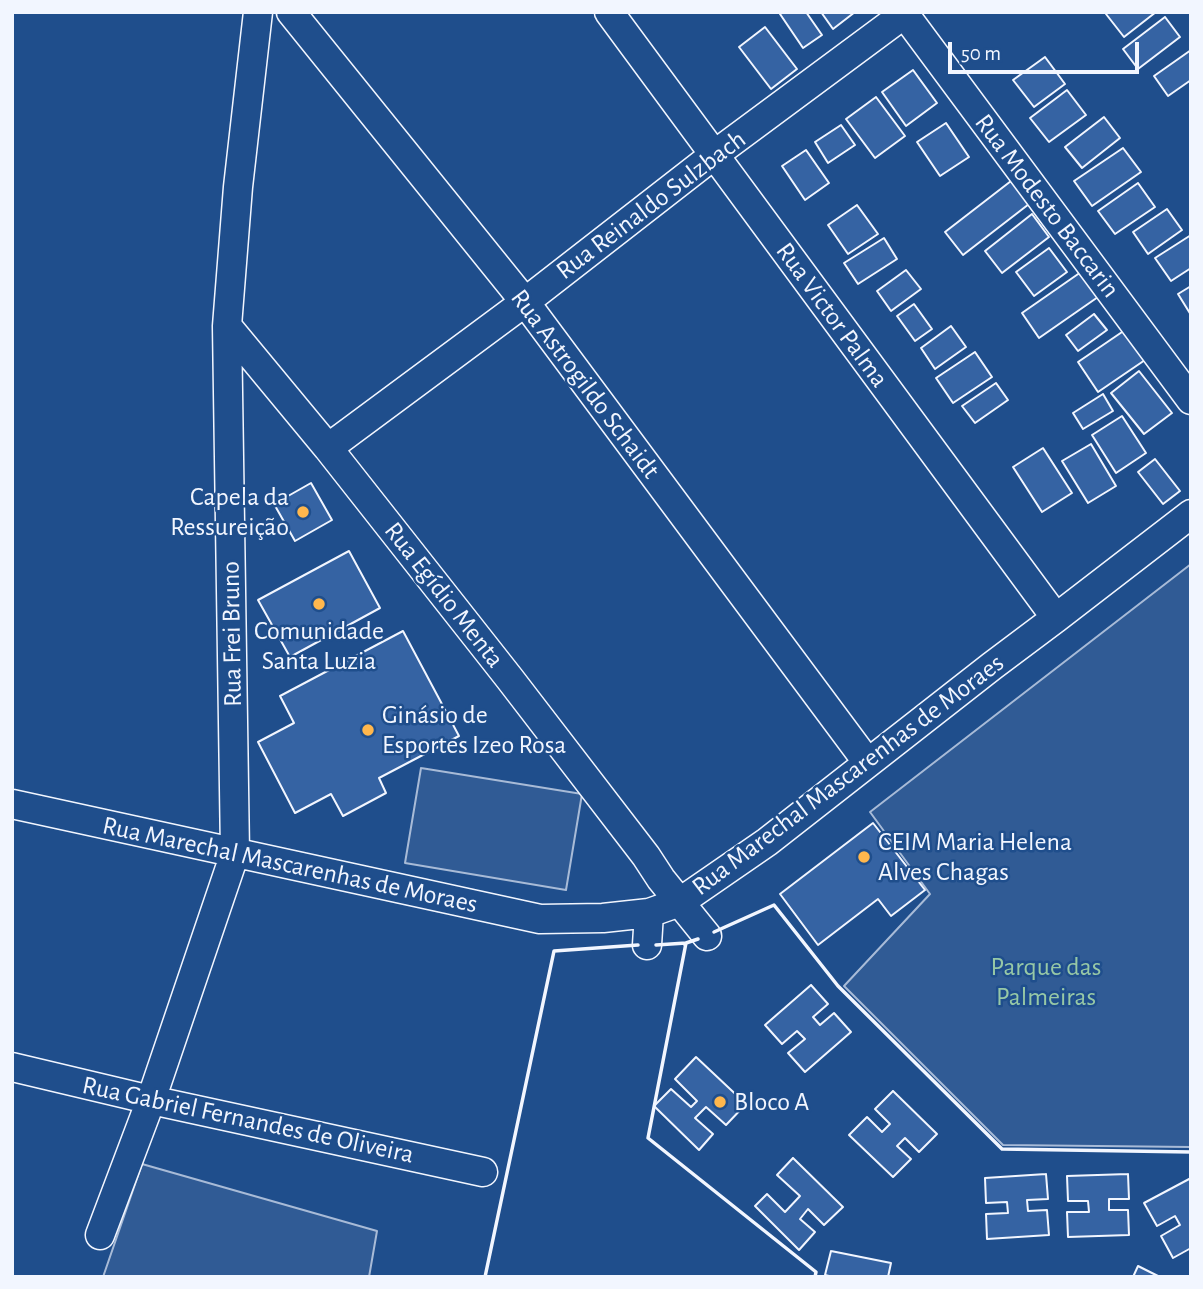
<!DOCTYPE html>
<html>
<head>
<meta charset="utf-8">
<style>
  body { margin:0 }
  #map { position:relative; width:1203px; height:1289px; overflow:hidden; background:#1f4e8c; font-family:"Alegreya Sans",sans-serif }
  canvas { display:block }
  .frame { position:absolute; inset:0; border:14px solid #f2f6ff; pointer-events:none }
  .scale { position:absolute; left:948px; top:42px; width:191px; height:32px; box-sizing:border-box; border:4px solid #f2f6ff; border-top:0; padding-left:9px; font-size:21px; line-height:24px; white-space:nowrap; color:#f2f6ff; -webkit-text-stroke:5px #1f4e8c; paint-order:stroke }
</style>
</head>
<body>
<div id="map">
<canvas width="1203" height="1289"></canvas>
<div class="frame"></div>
<div class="scale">50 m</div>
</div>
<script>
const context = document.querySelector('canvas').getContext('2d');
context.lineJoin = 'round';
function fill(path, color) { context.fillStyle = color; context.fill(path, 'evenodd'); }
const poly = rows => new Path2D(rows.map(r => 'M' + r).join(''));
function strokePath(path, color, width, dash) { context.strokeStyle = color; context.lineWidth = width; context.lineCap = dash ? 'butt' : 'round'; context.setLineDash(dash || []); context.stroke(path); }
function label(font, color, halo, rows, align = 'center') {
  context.font = font + ' "Alegreya Sans",sans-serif'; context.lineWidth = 5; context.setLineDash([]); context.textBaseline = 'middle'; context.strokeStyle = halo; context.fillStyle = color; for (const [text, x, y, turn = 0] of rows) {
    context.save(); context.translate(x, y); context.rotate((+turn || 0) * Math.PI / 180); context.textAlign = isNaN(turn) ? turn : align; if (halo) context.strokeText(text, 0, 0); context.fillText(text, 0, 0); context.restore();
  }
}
const built = poly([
  [1191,564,1191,1147,1003,1145,844,986,930,894,870,812,1191,564],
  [421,768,582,794,566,890,405,863,421,768],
  [142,1164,377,1231,369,1277,103,1277,142,1164]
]);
const building = poly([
  [783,12,806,12,822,35,803,48,780,14,783,12],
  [821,12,855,12,833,29,821,12],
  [1108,12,1156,12,1124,37,1106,14,1108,12],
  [1165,17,1180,37,1138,69,1123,49,1165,17],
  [765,27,797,69,771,89,739,47,765,27],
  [1191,50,1191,80,1168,96,1154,76,1191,50],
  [1045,57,1065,84,1034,107,1013,80,1045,57],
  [913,70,937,103,906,126,882,92,913,70],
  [1067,90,1086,115,1049,142,1030,118,1067,90],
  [876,97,905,136,875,158,846,119,876,97],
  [1104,117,1120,138,1082,168,1065,147,1104,117],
  [946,123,969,157,940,176,917,142,946,123],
  [841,125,855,145,828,163,815,142,841,125],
  [1123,148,1141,172,1092,206,1074,181,1123,148],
  [806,150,829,183,805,200,782,166,806,150],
  [1011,181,1029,204,963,255,945,232,1011,181],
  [1138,183,1155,207,1115,234,1098,211,1138,183],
  [857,205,878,234,848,254,828,225,857,205],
  [1167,209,1182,230,1148,254,1133,232,1167,209],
  [1032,214,1049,237,1002,273,985,251,1032,214],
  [1191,235,1191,268,1171,281,1155,258,1191,235],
  [884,238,897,259,858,284,844,263,884,238],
  [1049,248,1067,272,1034,296,1016,272,1049,248],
  [906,270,921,289,891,311,877,291,906,270],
  [1081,272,1098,297,1039,338,1022,313,1081,272],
  [1191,286,1191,315,1178,294,1191,286],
  [914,304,932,329,915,341,897,316,914,304],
  [1094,314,1107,330,1078,351,1066,335,1094,314],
  [951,326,966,347,935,369,921,348,951,326],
  [1125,330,1145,360,1098,392,1078,362,1125,330],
  [975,352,992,377,953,403,936,378,975,352],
  [1139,371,1172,413,1144,434,1111,393,1139,371],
  [996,383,1008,400,975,423,962,406,996,383],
  [1103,394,1113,411,1083,429,1073,413,1103,394],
  [1122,416,1146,453,1116,473,1092,435,1122,416],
  [1091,444,1116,486,1088,503,1062,461,1091,444],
  [1043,448,1072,493,1042,512,1013,467,1043,448],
  [1155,459,1180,491,1163,504,1138,472,1155,459],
  [311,483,332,520,295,541,274,504,311,483],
  [349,551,380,608,290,657,258,600,349,551],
  [403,631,459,736,379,778,386,793,343,816,331,794,295,813,258,742,294,723,280,696,403,631],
  [873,823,925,890,891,916,878,899,818,945,780,894,873,823],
  [811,985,828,1004,813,1017,820,1025,834,1013,851,1032,805,1072,788,1053,805,1039,797,1031,782,1044,765,1025,811,985],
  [696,1057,746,1104,726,1125,706,1107,695,1118,713,1134,699,1150,654,1106,671,1089,691,1107,697,1101,675,1079,696,1057],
  [893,1091,937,1134,919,1152,905,1138,897,1146,911,1159,893,1177,849,1135,867,1117,882,1132,890,1124,875,1109,893,1091],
  [793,1158,843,1207,824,1225,808,1209,800,1219,815,1232,799,1250,755,1206,767,1194,785,1212,800,1196,777,1175,793,1158],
  [1046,1174,1048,1199,1027,1200,1028,1211,1047,1210,1049,1235,987,1239,986,1214,1008,1213,1007,1202,986,1203,985,1178,1046,1174],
  [1128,1174,1129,1199,1109,1199,1109,1210,1128,1210,1129,1235,1068,1237,1067,1212,1089,1212,1088,1201,1068,1201,1067,1176,1128,1174],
  [1191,1178,1191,1248,1173,1258,1161,1236,1180,1225,1175,1216,1157,1226,1144,1203,1191,1178],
  [831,1251,891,1263,888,1277,833,1277,825,1275,831,1251],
  [1138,1266,1160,1277,1133,1277,1138,1266]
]);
const minor = poly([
  [291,12,525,302,868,763],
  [609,12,1056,618],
  [903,12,1191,400],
  [227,326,328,448,510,679,646,856,661,879,707,936],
  [328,448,525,302,714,155,907,12],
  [12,804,540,919,603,918,649,913,680,902,767,842,992,666,1056,618,1191,514],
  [647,945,649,913],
  [12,1067,151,1100,483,1172],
  [100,1235,151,1100,235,853,227,326,238,187,258,12]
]);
const wall = poly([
  [714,932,774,905,838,986,1002,1149,1191,1152],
  [698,939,686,943,648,1138,816,1272,815,1277],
  [656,945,686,943,685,945],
  [485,1277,554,951,638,945]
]);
const markers = [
  [303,512,7,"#ffb74d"],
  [319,604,7,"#ffb74d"],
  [368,730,7,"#ffb74d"],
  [864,857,7,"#ffb74d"],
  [720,1102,7,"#ffb74d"]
];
const streetNames = [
  ["Rua Reinaldo Sulzbach",651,205,-37],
  ["Rua Modesto Baccarin",1047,206,53],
  ["Rua Victor Palma",832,315,54],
  ["Rua Astrogildo Schaidt",585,384,53],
  ["Rua Egídio Menta",444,595,52],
  ["Rua Frei Bruno",232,634,-91],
  ["Rua Marechal Mascarenhas de Moraes",848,775,-37],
  ["Rua Marechal Mascarenhas de Moraes",290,865,12],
  ["Rua Gabriel Fernandes de Oliveira",248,1120,12]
];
const poiNames = [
  ["Capela da",289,497,"right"],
  ["Ressureição",289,527,"right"],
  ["Comunidade",319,631,"center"],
  ["Santa Luzia",319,661,"center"],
  ["Ginásio de",382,715],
  ["Esportes Izeo Rosa",382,745],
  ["CEIM Maria Helena",878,842],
  ["Alves Chagas",878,872],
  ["Bloco A",734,1102]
];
const parkNames = [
  ["Parque das",1046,967],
  ["Palmeiras",1046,997]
];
fill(built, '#305b95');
strokePath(built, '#a8bbd7', 2);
fill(building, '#3563a3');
strokePath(building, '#f2f6ff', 2);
strokePath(minor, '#f2f6ff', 31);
strokePath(minor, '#1f4e8c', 28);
strokePath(wall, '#f2f6ff', 3.5);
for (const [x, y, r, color] of markers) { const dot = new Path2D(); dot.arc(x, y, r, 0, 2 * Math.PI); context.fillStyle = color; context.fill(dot); strokePath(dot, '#1f4e8c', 2.5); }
label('26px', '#f2f6ff', '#1f4e8c', streetNames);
label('26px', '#f2f6ff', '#1f4e8c', poiNames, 'left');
label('26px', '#97c8a6', '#1f4e8c', parkNames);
</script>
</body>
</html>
